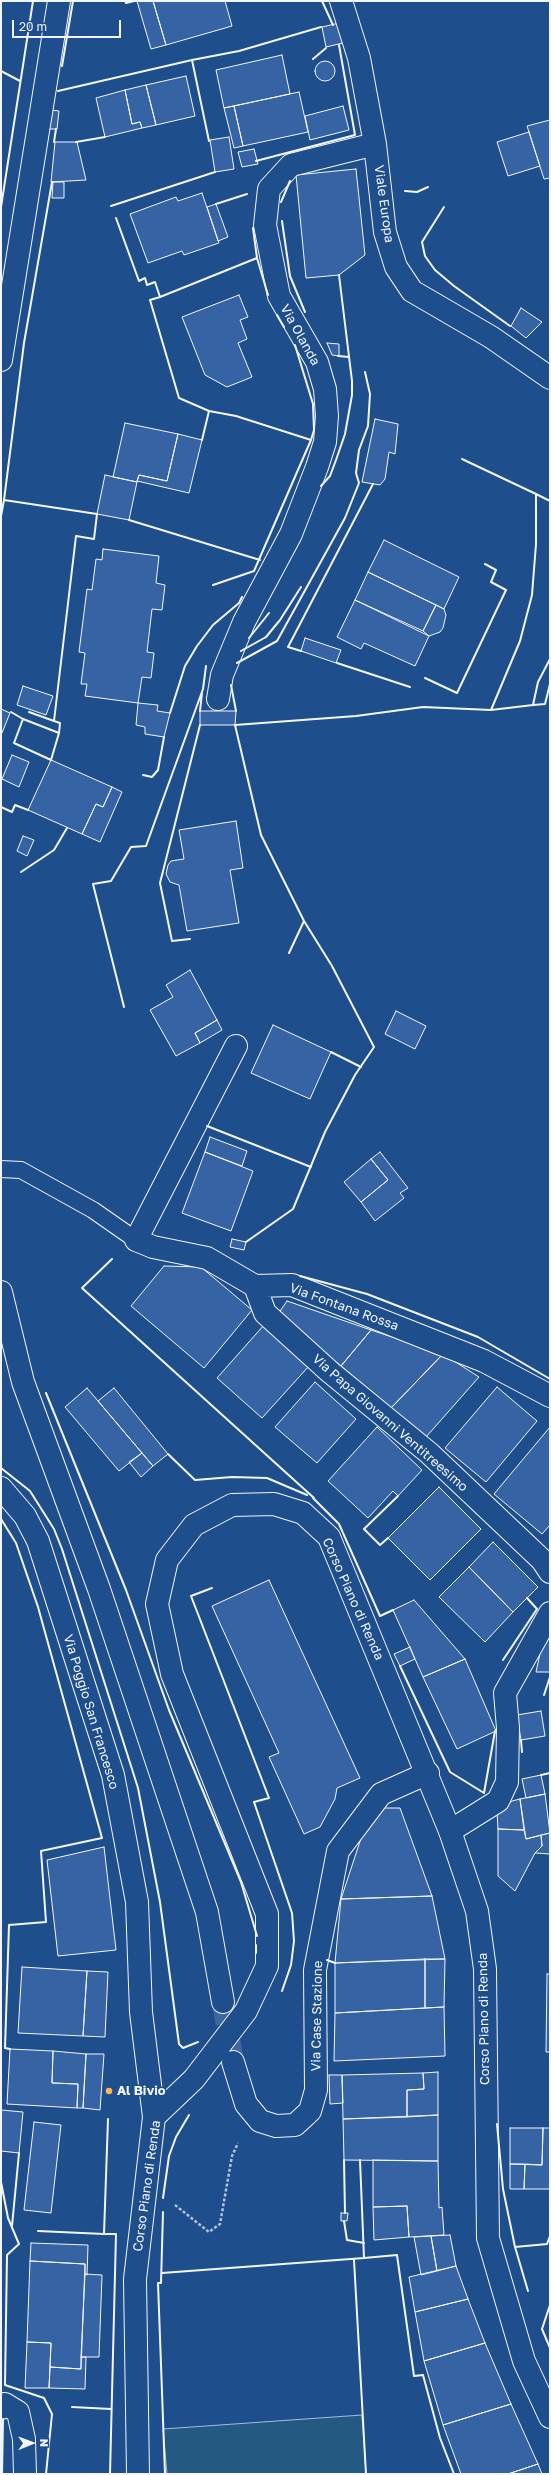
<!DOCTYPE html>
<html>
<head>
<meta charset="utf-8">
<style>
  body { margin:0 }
  #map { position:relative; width:551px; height:2475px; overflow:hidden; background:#1f4e8c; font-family:"Golos Text",sans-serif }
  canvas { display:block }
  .frame { position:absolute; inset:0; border:2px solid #f2f6ff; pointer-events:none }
  .north { position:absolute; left:12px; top:2423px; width:40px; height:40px; -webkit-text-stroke:3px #1f4e8c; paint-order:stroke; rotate:89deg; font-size:11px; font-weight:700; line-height:16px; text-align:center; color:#f2f6ff }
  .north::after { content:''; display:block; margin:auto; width:14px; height:18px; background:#f2f6ff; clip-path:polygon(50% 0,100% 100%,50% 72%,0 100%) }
  .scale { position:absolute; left:12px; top:20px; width:109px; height:18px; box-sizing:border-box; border:2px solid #f2f6ff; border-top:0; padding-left:5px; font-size:12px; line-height:14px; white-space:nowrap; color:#f2f6ff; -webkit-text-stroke:3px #1f4e8c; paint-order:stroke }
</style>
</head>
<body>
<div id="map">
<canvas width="551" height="2475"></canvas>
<div class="frame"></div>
<div class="north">N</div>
<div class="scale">20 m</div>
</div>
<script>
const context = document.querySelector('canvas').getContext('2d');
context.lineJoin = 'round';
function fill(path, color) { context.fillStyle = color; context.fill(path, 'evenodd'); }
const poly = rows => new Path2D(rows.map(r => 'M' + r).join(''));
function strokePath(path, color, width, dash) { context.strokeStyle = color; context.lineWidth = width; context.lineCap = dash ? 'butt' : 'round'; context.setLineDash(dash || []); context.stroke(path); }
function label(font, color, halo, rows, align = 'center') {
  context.font = font + ' "Golos Text",sans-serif'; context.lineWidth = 3; context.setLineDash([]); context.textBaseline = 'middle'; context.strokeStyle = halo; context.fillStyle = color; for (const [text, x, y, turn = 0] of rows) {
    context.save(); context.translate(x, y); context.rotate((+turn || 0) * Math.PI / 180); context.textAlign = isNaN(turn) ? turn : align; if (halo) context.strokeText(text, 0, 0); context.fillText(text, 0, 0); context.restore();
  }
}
const green = poly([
  [362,2415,366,2474,167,2474,163,2429,362,2415]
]);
const building = poly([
  [137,1,153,1,166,45,151,49,137,1],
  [153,1,225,1,232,26,166,45,153,1],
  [339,23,343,43,326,47,322,27,339,23],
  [282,55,290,94,224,108,216,70,282,55],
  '315 71a10 10 0 1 1 20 0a10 10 0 1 1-20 0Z',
  [186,76,195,116,156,125,146,85,186,76],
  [146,85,156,125,142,128,140,122,132,124,125,90,146,85],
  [125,90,132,124,140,122,142,128,105,137,96,98,125,90],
  [299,92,308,132,243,146,234,106,299,92],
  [234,106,243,146,234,148,224,108,234,106],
  [343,106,349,130,310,140,305,116,343,106],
  [52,110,59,111,57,129,49,129,52,110],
  [550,120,550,178,544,179,527,126,550,120],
  [529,132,540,166,508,176,497,142,529,132],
  [229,137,234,169,215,172,210,140,229,137],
  [55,142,77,142,86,180,51,182,55,142],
  [254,149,258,164,242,167,238,152,254,149],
  [356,169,365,255,339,275,306,278,296,175,356,169],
  [53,182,64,182,64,198,52,198,53,182],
  [202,193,219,243,184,255,182,251,148,263,130,214,176,197,178,201,202,193],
  [216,204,228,237,218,241,207,207,216,204],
  [239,295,248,317,240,320,247,339,238,343,252,377,227,387,205,375,182,317,239,295],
  [521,308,542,322,526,338,511,326,521,308],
  [327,343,339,344,339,356,332,355,327,343],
  [375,419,398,424,395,454,389,452,385,479,380,485,362,482,375,419],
  [125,423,178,434,167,481,139,475,137,482,113,477,125,423],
  [178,434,202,440,189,493,137,481,139,475,167,481,178,434],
  [105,475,137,482,129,520,97,514,105,475],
  [384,540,459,577,444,609,368,572,384,540],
  [103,549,159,556,156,583,165,585,162,610,152,609,147,652,154,653,151,678,142,677,138,703,85,696,87,684,81,684,85,653,79,652,87,589,92,590,96,559,102,560,103,549],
  [368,572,436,605,423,631,355,600,368,572],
  [355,600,429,636,415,666,364,643,361,649,337,637,355,600],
  [436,605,444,609,446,615,443,628,440,632,429,636,423,631,436,605],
  [305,638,341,650,336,663,301,651,305,638],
  [23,686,53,696,46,715,17,705,23,686],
  [138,703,158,705,157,711,170,713,164,737,145,734,145,727,136,725,138,703],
  [1,709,10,713,2,733,1,733,1,709],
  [200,711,236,711,235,725,200,725,200,711],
  [12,755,29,762,19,787,2,779,12,755],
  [51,760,112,787,103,807,96,804,82,834,28,810,51,760],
  [112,787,122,792,100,842,82,834,96,804,103,807,112,787],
  [236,821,243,868,230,870,239,923,187,931,179,885,170,882,166,874,168,865,171,861,184,859,179,830,236,821],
  [23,836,34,840,27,856,17,851,23,836],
  [190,970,217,1020,195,1033,200,1043,176,1056,150,1010,173,997,166,985,190,970],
  [396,1011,426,1026,415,1049,385,1034,396,1011],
  [217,1020,222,1030,200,1043,195,1033,217,1020],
  [273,1025,331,1052,310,1099,251,1073,273,1025],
  [210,1137,247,1151,242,1166,205,1152,210,1137],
  [205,1152,253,1171,231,1231,182,1213,205,1152],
  [380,1152,408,1188,400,1193,404,1198,375,1221,361,1202,388,1180,371,1159,380,1152],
  [371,1159,388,1180,361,1202,344,1182,371,1159],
  [232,1239,246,1242,244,1250,230,1247,232,1239],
  [164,1266,201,1267,252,1310,204,1368,131,1306,164,1266],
  [287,1301,371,1330,341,1366,276,1317,287,1301],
  [264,1325,309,1366,262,1418,217,1378,264,1325],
  [371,1330,443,1354,391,1408,341,1366,371,1330],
  [443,1354,479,1377,426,1437,391,1408,443,1354],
  [315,1382,356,1419,317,1463,275,1427,315,1382],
  [497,1387,537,1421,486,1482,445,1448,497,1387],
  [87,1388,142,1453,119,1471,65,1407,87,1388],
  [114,1388,168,1454,153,1466,98,1401,114,1388],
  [377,1427,422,1470,398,1496,393,1491,368,1518,328,1481,377,1427],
  [550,1427,550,1525,542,1534,494,1494,550,1427],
  [142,1453,153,1466,141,1477,129,1462,142,1453],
  [439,1487,481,1529,430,1580,388,1538,439,1487],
  [493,1542,538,1587,513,1612,469,1567,493,1542],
  [469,1567,513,1612,485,1642,439,1597,469,1567],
  [269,1580,360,1778,337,1788,335,1799,320,1827,304,1834,269,1757,279,1753,212,1606,269,1580],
  [414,1600,465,1659,423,1677,393,1610,414,1600],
  [544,1635,550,1636,550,1672,536,1672,544,1635],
  [410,1647,415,1659,400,1666,394,1654,410,1647],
  [465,1659,496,1731,457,1749,423,1677,465,1659],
  [541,1711,545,1736,521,1740,517,1715,541,1711],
  [541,1775,545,1794,526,1798,522,1779,541,1775],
  [545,1794,550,1833,526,1839,520,1799,545,1794],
  [520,1799,524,1830,498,1829,497,1812,512,1801,520,1799],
  [371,1808,400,1808,432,1896,341,1899,371,1808],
  [498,1829,524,1830,526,1839,541,1835,542,1846,535,1853,515,1891,498,1876,498,1829],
  [550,1833,550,1854,535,1853,542,1846,541,1835,550,1833],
  [104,1847,116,1950,58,1956,47,1860,104,1847],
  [432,1896,445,1959,335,1963,341,1899,432,1896],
  [425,1959,425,2008,335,2013,335,1963,425,1959],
  [425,1959,445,1959,444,2007,425,2008,425,1959],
  [22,1967,87,1971,83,2036,18,2033,22,1967],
  [87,1971,108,1972,105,2037,83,2036,87,1971],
  [547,1974,550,1974,550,2052,546,2052,547,1974],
  [444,2007,445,2056,334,2061,335,2013,444,2007],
  [10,2049,53,2051,52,2083,78,2084,77,2108,7,2104,10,2049],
  [53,2051,86,2054,83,2108,77,2108,78,2084,52,2083,53,2051],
  [86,2054,104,2054,100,2110,83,2108,86,2054],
  [438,2072,438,2115,407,2117,407,2090,424,2089,423,2073,438,2072],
  [423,2073,424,2089,407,2090,407,2117,343,2119,342,2075,423,2073],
  [329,2075,342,2075,343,2103,330,2104,329,2075],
  [1,2110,23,2112,19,2153,1,2151,1,2110],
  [438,2115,438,2161,344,2160,343,2119,438,2115],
  [34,2122,61,2125,51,2213,24,2210,34,2122],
  [510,2128,543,2128,542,2165,510,2164,510,2128],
  [543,2128,550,2128,550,2189,524,2189,525,2164,542,2165,543,2128],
  [373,2160,438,2161,439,2208,442,2207,444,2235,409,2237,407,2206,373,2207,373,2160],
  [510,2164,525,2164,524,2189,510,2189,510,2164],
  [407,2206,409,2237,374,2240,373,2207,407,2206],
  [341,2213,348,2213,347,2221,341,2221,341,2213],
  [450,2235,456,2266,437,2271,431,2236,450,2235],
  [431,2236,437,2271,421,2275,414,2237,431,2236],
  [31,2243,88,2245,87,2275,85,2274,85,2264,30,2261,31,2243],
  [30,2261,85,2264,81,2369,50,2367,51,2343,27,2342,30,2261],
  [456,2266,468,2299,415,2312,409,2277,456,2266],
  [85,2274,102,2275,99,2357,81,2357,85,2274],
  [468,2299,485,2343,424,2361,415,2312,468,2299],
  [27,2342,51,2343,49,2388,25,2388,27,2342],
  [485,2343,511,2404,443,2425,424,2361,485,2343],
  [81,2357,86,2357,85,2389,49,2388,50,2367,81,2369,81,2357],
  [511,2404,538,2464,508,2474,461,2474,443,2425,511,2404],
  [538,2464,542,2474,508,2474,538,2464]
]);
const minorTunnel = poly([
  [223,2002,233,2062]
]);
const path = poly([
  [175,2205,209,2232,220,2224,232,2156,238,2143]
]);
const service = poly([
  [1,1169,21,1170,93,1210,136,1240]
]);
const minor = poly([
  [341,1,359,58,375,144,385,232,396,267,412,291,491,337,550,378],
  [1,360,59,1],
  [218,699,222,675,244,622,291,534,317,467,325,442,327,416,325,389,317,362,279,296,265,225,269,189,291,165,375,144],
  [236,1046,136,1240,153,1247,207,1258,255,1286,292,1285,484,1361,550,1396],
  [255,1286,265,1313,330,1372,429,1453,542,1560,550,1572],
  [1,1292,23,1382,99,1589,207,1912,223,2002],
  [450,1831,498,1801,507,1782,508,1728,505,1693,550,1613],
  [233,2062,246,2104,260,2121,276,2126,295,2125,310,2111,316,2090,315,1970,338,1851,381,1794,428,1773],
  [1,2408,5,2404,18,2412,24,2439,25,2474]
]);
const tertiary = poly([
  [1,1488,25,1516,38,1541,113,1775,137,1902,141,2012,154,2117]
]);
const secondary = poly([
  [138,2474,135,2279,154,2117,194,2079,246,2011,267,1966,267,1914,172,1674,157,1604,167,1560,194,1525,232,1505,274,1504,303,1513,329,1537,450,1831,477,1911,485,1969,488,2238,524,2361,550,2417]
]);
const wall = poly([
  [125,1,126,3,134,1],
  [322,1,333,25],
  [313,59,326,48],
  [62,66,73,1],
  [1,71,20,81],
  [58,91,192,60],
  [209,141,192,60,239,51,321,27],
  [54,142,56,129],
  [76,142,105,137],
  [256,161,355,135,339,45],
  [405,191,417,192,428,187],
  [281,202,290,181],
  [216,204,247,194],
  [111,206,215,172],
  [1,207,33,1],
  [444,207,422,242,425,256,435,270,454,286,510,326],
  [116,218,139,281,145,278,147,285,155,282,160,297,150,300,179,398,209,411,202,440],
  [282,221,290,276,305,312],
  [253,228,257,258,268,295],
  [160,297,257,258],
  [277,315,284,327],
  [295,345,313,404,314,430,311,440],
  [338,356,349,357],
  [209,411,236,416,311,440,254,571,213,585],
  [462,459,536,494,536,544,532,595,520,641,491,710],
  [321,486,330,476,336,460,345,434,352,395,352,381,339,275],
  [536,494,550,501],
  [4,500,24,343,52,182],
  [1,516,4,500,97,514,94,539,76,536,54,721,60,723,59,733,51,760,14,743,23,719,11,712],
  [129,520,260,560],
  [249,638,269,613],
  [241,651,266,637,280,620,301,587],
  [301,651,288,647,373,484],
  [237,663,277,641,345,518,359,483,356,473,359,450,368,426,370,394,365,372],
  [337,663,410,687],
  [425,678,457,693,506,590,491,582,496,570,485,564],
  [231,685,236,711],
  [533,705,545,704,550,684],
  [200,711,202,693],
  [29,712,54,721],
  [170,713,185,666,197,646,213,625,239,603,242,597],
  [23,719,59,733],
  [143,775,152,777,158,770,164,737],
  [1,807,12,812,15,805,28,810],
  [21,872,54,850,67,828],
  [190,939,172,941,160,883,200,725],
  [289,953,304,921,261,835,235,725,356,716,423,707,491,710,533,705,538,682,550,659],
  [124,1007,93,884,111,881,131,847,146,846,203,689,206,666],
  [331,1052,361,1067],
  [207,1126,311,1167],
  [246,1242,293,1209,325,1132,355,1075,374,1047,332,966,304,921],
  [112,1259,82,1288,314,1498],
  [300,1276,367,1294,478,1337,550,1379],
  [46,1393,126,1590,169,1710,241,1882,257,1936],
  [168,1454,195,1480,232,1477,267,1478,307,1495],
  [1,1468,30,1491,54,1529,62,1549,138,1788,160,1902,179,2044,183,2048,198,2042],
  [313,1498,339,1524,380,1616,393,1610],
  [1,1519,16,1543,38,1607,102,1838,41,1851,46,1922,9,1925,5,2048,10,2049],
  [388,1538,380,1545,364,1529,398,1496],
  [212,1588,191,1596,269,1798,254,1802,292,1913,294,1941,291,1965,282,1991],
  [503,1660,537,1609,527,1598],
  [400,1666,450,1772,484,1793,495,1731],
  [544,1695,550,1677],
  [521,1740,522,1752],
  [541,1775,550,1773],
  [256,1953,256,1945],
  [327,1960,335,1963],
  [108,2119,104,2234,116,2234,110,2474],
  [497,2124,503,2189,515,2247],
  [344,2160,345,2213],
  [360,2160,364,2258,397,2255,414,2376,423,2375,440,2438,454,2474],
  [1,2182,8,2218,19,2244,7,2255,5,2385,44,2398,52,2414,46,2474],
  [163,2198,169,2156,176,2137,189,2115],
  [163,2212,161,2283,158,2283,165,2474],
  [344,2221,347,2240,364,2243],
  [12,2226,19,2153],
  [38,2231,104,2234],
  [354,2260,366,2474],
  [162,2273,364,2258],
  [528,2291,515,2247,547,2244,550,2236],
  [550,2305,542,2329,550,2348],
  [72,2407,111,2409],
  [2,2474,3,2419]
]);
const markers = [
  [109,2091,4,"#ffb74d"]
];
const streetNames = [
  ["Viale Europa",384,204,82],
  ["Via Olanda",300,335,61],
  ["Via Fontana Rossa",344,1307,20],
  ["Via Papa Giovanni Ventitreesimo",390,1423,41],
  ["Corso Piano di Renda",353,1599,66],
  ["Via Poggio San Francesco",91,1712,73],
  ["Via Case Stazione",317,2016,-89],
  ["Corso Piano di Renda",484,2019,-91],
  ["Corso Piano di Renda",147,2186,-82]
];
const poiNames = [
  ["Al Bivio",117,2091]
];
fill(green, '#245a82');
strokePath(green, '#a8bbd7', 1);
fill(building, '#3563a3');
strokePath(building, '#f2f6ff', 1);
strokePath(minorTunnel, '#3f679d', 22, [22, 11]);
strokePath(service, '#f2f6ff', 18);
strokePath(minor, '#f2f6ff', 24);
strokePath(tertiary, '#f2f6ff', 24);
strokePath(secondary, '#f2f6ff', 24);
strokePath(path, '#b3c4dc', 2.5, [3, 2]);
strokePath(service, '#1f4e8c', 16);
strokePath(minor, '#1f4e8c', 22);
strokePath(tertiary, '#1f4e8c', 22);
strokePath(secondary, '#1f4e8c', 22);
strokePath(wall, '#f2f6ff', 2);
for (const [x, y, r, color] of markers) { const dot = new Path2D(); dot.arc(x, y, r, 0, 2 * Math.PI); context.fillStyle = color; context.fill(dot); strokePath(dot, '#1f4e8c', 1.5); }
label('13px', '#f2f6ff', '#1f4e8c', streetNames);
label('bold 13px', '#f2f6ff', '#1f4e8c', poiNames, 'left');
</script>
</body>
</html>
